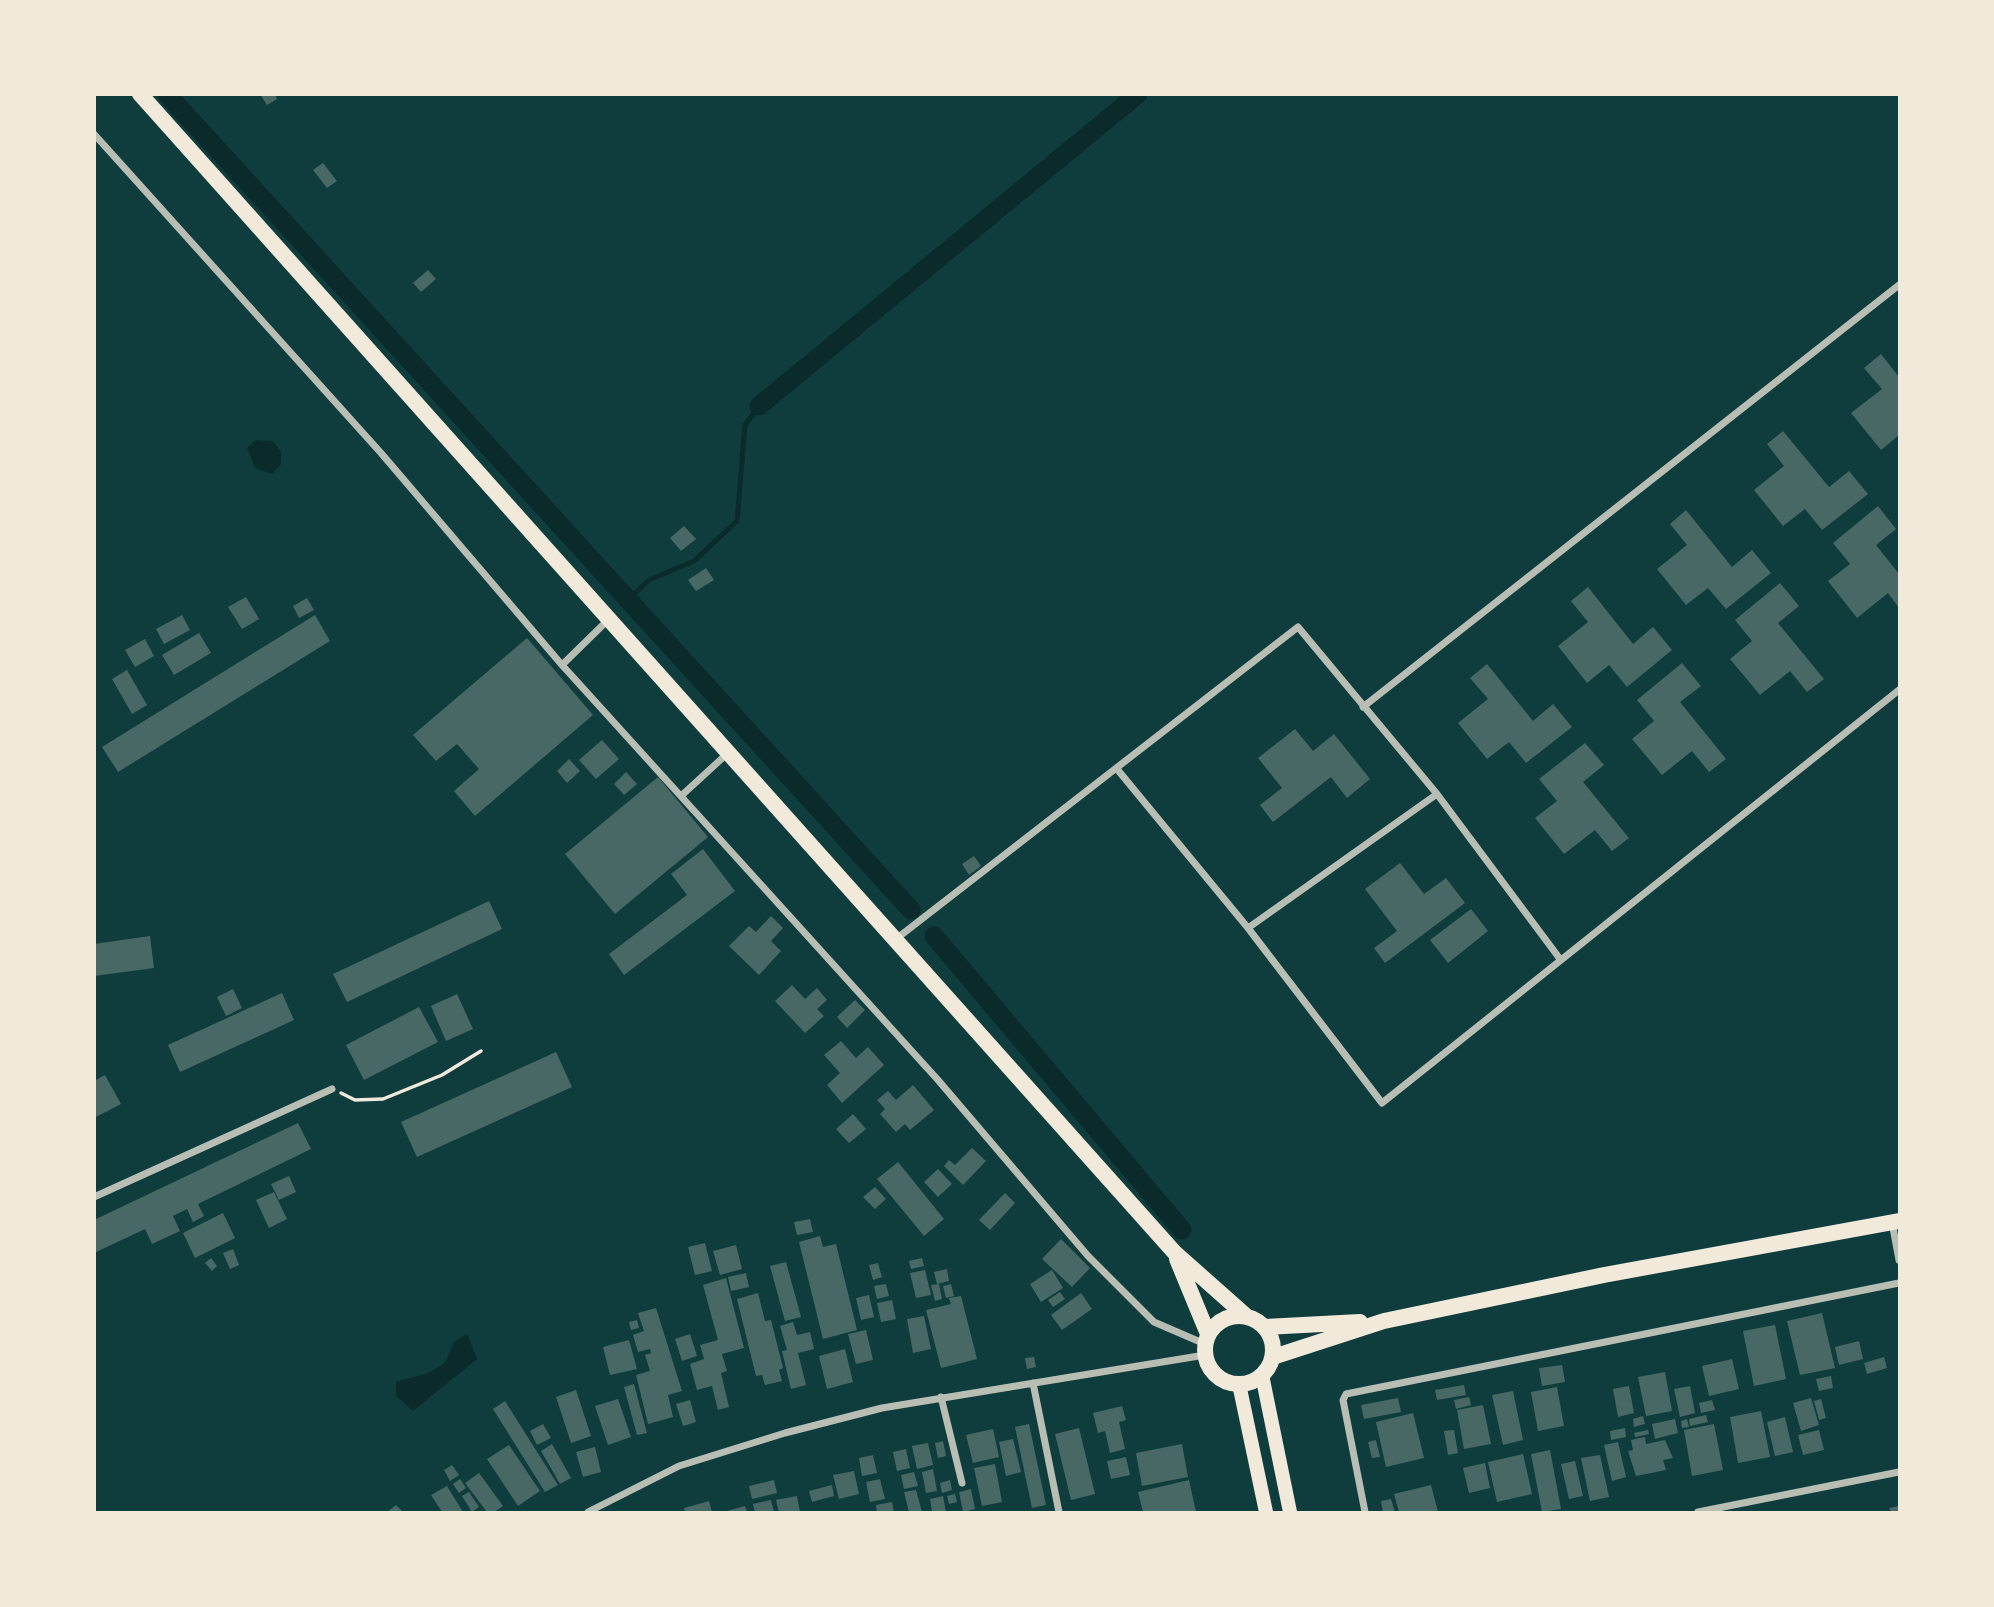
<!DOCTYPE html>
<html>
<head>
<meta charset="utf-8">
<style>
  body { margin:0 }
  #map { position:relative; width:1994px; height:1607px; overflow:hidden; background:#0f3d3e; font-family:Montserrat,sans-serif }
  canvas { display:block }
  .frame { position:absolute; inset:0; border:96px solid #f1e9da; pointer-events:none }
</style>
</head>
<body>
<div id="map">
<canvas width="1994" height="1607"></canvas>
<div class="frame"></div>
</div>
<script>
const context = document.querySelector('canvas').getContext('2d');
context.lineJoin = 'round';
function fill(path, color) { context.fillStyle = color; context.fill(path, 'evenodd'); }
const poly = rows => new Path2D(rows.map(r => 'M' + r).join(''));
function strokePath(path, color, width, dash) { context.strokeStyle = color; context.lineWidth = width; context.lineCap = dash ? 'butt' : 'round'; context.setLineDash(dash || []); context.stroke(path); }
const water = poly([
  [256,440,273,441,281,452,281,464,272,474,255,468,247,448],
  [467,1334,477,1359,413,1411,396,1396,396,1382,428,1373,445,1363,454,1342]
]);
const stream = poly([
  [629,599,649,580,694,561,737,521,745,425,759,406]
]);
const canal = poly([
  [167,94,911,910],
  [759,406,1138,94],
  [934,936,1182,1230]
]);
const building = poly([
  [260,94,275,94,277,99,267,105],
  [323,163,337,181,327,188,313,170],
  [428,270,436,279,421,292,413,283],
  [1881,354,1899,377,1899,435,1881,450,1851,413,1882,389,1864,368],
  [1783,431,1829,487,1849,471,1868,494,1822,530,1805,509,1783,526,1754,490,1784,466,1767,444],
  [1878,506,1896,529,1876,545,1899,574,1899,608,1888,593,1857,618,1828,581,1850,564,1833,543],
  [1686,510,1732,567,1752,550,1771,573,1726,609,1708,588,1686,605,1657,569,1687,545,1670,524],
  [684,526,696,539,681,551,670,538],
  [706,568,714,580,696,591,688,580],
  [1780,583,1799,606,1778,623,1824,679,1807,692,1790,671,1760,695,1730,659,1752,641,1735,620],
  [1588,587,1633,644,1653,627,1672,650,1627,687,1609,665,1587,683,1558,646,1588,622,1571,601],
  [246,597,259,619,242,629,228,607],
  [307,598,314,610,299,618,293,606],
  [182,615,190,630,164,644,156,629],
  [315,615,330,641,118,772,102,747],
  [199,633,211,653,174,675,162,655],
  [527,638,593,715,475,816,454,791,479,769,457,744,436,761,413,735],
  [145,639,154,656,135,667,125,650],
  [1682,663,1701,686,1680,702,1726,759,1709,772,1692,751,1662,775,1632,739,1654,721,1637,700],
  [1487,664,1533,721,1553,704,1572,727,1526,763,1509,742,1487,759,1458,723,1488,699,1470,678],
  [127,670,147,705,132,714,112,679],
  [1295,729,1313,751,1334,734,1370,779,1347,798,1331,777,1273,822,1260,805,1282,788,1258,758],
  [602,740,619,759,596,779,579,760],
  [1585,743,1604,765,1583,782,1629,838,1612,851,1595,830,1564,854,1535,818,1557,801,1539,779],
  [569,759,580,771,567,783,557,771],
  [626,772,637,784,624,795,614,784],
  [658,777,708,837,615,914,565,854],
  [703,849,735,891,624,975,609,954,687,895,671,874],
  [974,856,981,866,969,875,962,864],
  [1400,863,1424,894,1446,878,1465,903,1385,963,1374,948,1397,931,1365,889],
  [489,901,502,929,347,1002,333,974],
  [1471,909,1488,931,1448,963,1430,940],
  [771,916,783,928,771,941,781,951,759,975,729,946,749,926,756,932],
  [150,936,154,968,94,976,94,944],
  [792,985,805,999,817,988,827,1000,817,1009,824,1016,805,1033,775,1001],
  [233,989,242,1008,226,1016,217,997],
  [282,993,294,1020,180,1072,168,1045],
  [457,994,473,1029,446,1041,431,1006],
  [855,1000,865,1010,847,1028,837,1017],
  [419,1007,438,1042,364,1080,346,1045],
  [841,1041,856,1058,868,1047,884,1065,842,1103,827,1085,840,1073,824,1055],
  [556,1052,572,1087,417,1157,401,1122],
  [105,1075,121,1104,94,1118,94,1081],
  [913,1085,934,1110,910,1130,905,1124,896,1132,880,1114,885,1109,877,1100,888,1091,896,1100],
  [853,1114,866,1129,849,1143,836,1129],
  [298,1123,311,1149,198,1204,204,1216,193,1222,187,1209,173,1216,180,1231,152,1244,145,1229,94,1253,94,1220],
  [972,1148,986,1161,963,1185,944,1166,949,1160,955,1165],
  [898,1162,944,1219,924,1236,877,1179],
  [938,1169,952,1184,938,1197,924,1182],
  [289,1176,296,1192,279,1200,271,1184],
  [875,1187,886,1199,875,1209,863,1197],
  [274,1192,287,1219,269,1228,256,1200],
  [1005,1193,1015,1203,990,1230,979,1220],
  [223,1213,235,1238,195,1258,183,1233],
  [810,1219,813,1232,797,1235,794,1222],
  [820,1236,823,1247,836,1244,857,1330,823,1339,799,1242],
  [1061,1239,1090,1268,1072,1287,1042,1259],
  [705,1243,712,1271,695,1275,688,1247],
  [736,1245,742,1269,720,1275,713,1251],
  [233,1249,239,1265,230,1269,223,1253],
  [211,1258,217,1266,212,1271,205,1263],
  [922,1258,924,1266,911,1269,909,1261],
  [786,1262,801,1317,785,1321,770,1266],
  [878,1263,882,1277,873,1280,869,1265],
  [947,1269,949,1281,937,1284,934,1272],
  [925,1270,931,1295,916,1298,910,1273],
  [1052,1270,1063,1288,1041,1302,1030,1284],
  [746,1273,749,1287,731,1291,728,1277],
  [726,1278,744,1348,722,1354,727,1371,721,1373,729,1407,718,1410,712,1386,697,1390,690,1364,704,1359,700,1345,718,1340,703,1285],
  [886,1284,889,1296,877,1299,874,1286],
  [939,1284,942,1299,935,1301,931,1285],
  [951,1284,954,1296,946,1298,943,1286],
  [1060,1292,1065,1299,1053,1307,1048,1300],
  [758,1293,765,1321,771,1320,783,1368,779,1370,782,1381,765,1385,762,1375,756,1376,737,1299],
  [1081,1293,1092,1309,1062,1330,1051,1315],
  [869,1295,874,1317,861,1320,856,1298],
  [961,1296,977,1359,941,1368,926,1310,951,1304,949,1298],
  [892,1300,896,1319,881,1322,877,1303],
  [656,1308,682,1391,668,1395,673,1417,648,1424,636,1375,650,1371,645,1355,651,1353,650,1349,638,1352,633,1335,644,1331,638,1313],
  [1822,1313,1835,1368,1800,1375,1787,1321],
  [924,1316,931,1349,913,1353,907,1319],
  [637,1320,639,1328,631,1330,629,1322],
  [793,1322,797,1335,810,1332,814,1349,798,1353,806,1385,791,1389,782,1351,787,1350,780,1326],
  [1775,1325,1786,1379,1754,1386,1743,1331],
  [866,1330,873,1360,856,1364,848,1334],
  [690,1334,697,1356,682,1361,675,1339],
  [629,1340,637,1369,610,1375,603,1347],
  [1859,1341,1863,1359,1839,1365,1835,1347],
  [845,1349,853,1382,827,1389,819,1356],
  [1034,1357,1036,1367,1027,1369,1025,1358],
  [1884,1357,1887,1368,1867,1374,1864,1363],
  [1732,1359,1739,1389,1709,1396,1702,1366],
  [1562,1365,1565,1382,1542,1386,1539,1368],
  [1665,1372,1672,1411,1646,1416,1638,1377],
  [1831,1376,1833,1388,1819,1391,1816,1379],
  [634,1384,647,1433,637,1435,624,1387],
  [1464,1385,1466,1395,1437,1400,1435,1390],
  [1629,1386,1634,1413,1618,1417,1613,1389],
  [1690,1386,1695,1413,1680,1417,1674,1389],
  [1557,1387,1564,1426,1538,1431,1531,1392],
  [576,1390,591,1436,571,1443,556,1397],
  [1513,1391,1523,1440,1503,1445,1492,1395],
  [1469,1397,1471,1405,1456,1409,1454,1400],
  [1398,1398,1401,1412,1364,1419,1361,1405],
  [1811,1398,1819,1425,1801,1431,1793,1403],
  [618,1399,631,1437,608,1445,595,1406],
  [1821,1399,1826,1418,1819,1420,1814,1401],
  [690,1400,696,1422,683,1426,676,1404],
  [1712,1400,1715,1410,1701,1413,1699,1403],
  [505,1401,558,1485,545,1492,493,1409],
  [1483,1405,1491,1444,1464,1449,1457,1410],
  [1122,1406,1126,1420,1119,1422,1125,1449,1110,1453,1105,1431,1098,1433,1093,1413],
  [1761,1411,1770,1457,1738,1463,1730,1417],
  [1413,1413,1424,1458,1386,1467,1376,1422],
  [1706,1415,1708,1422,1690,1426,1689,1419],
  [1643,1416,1645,1424,1634,1427,1633,1419],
  [1785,1417,1793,1452,1775,1456,1767,1422],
  [1675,1419,1678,1433,1655,1439,1652,1424],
  [1687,1419,1689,1427,1682,1428,1681,1421],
  [543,1424,551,1438,537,1445,530,1431],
  [1029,1424,1046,1505,1032,1508,1015,1427],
  [1714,1424,1723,1470,1692,1476,1684,1430],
  [1079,1428,1095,1494,1071,1500,1055,1434],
  [1625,1428,1626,1437,1611,1440,1610,1431],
  [993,1429,999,1457,973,1463,966,1435],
  [1454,1430,1458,1453,1448,1455,1444,1431],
  [1648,1430,1649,1434,1635,1437,1634,1433],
  [1819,1430,1824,1450,1803,1455,1798,1435],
  [1645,1437,1646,1444,1665,1440,1673,1458,1663,1460,1666,1470,1636,1476,1628,1451,1633,1450,1631,1440],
  [1013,1439,1021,1472,1006,1476,999,1442],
  [1376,1440,1380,1457,1372,1458,1368,1442],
  [943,1441,946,1456,938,1458,935,1443],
  [1618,1442,1626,1477,1612,1481,1604,1445],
  [928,1443,933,1465,917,1469,912,1446],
  [552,1444,571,1478,560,1484,541,1451],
  [1182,1444,1188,1477,1142,1486,1136,1453],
  [509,1445,540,1491,518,1506,487,1459],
  [595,1447,601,1472,583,1477,576,1452],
  [906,1449,910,1468,897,1471,893,1452],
  [1550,1450,1561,1509,1542,1512,1531,1454],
  [1523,1454,1532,1494,1497,1502,1488,1462],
  [873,1455,877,1473,862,1476,859,1458],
  [1600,1455,1609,1497,1590,1501,1581,1458],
  [1126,1457,1130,1475,1111,1479,1107,1461],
  [1575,1461,1583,1496,1569,1499,1561,1464],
  [1485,1463,1490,1488,1469,1493,1463,1468],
  [995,1464,1002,1502,982,1506,974,1468],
  [452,1465,459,1475,450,1481,444,1470],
  [933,1469,937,1491,926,1493,922,1472],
  [854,1471,859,1494,839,1499,833,1475],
  [914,1472,918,1486,904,1489,901,1475],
  [479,1473,503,1506,494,1512,487,1512,465,1483],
  [460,1479,466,1488,459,1493,453,1484],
  [880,1479,885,1499,870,1502,866,1482],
  [774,1480,777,1493,752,1499,749,1486],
  [950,1480,952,1490,942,1493,940,1483],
  [1189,1480,1196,1512,1143,1512,1138,1492],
  [832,1485,834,1496,812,1502,809,1491],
  [1431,1485,1438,1512,1399,1512,1394,1494],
  [447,1486,463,1512,442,1512,431,1495],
  [971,1489,975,1509,963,1512,959,1492],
  [916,1490,922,1512,909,1512,904,1492],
  [469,1492,479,1507,472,1512,462,1496],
  [955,1494,957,1502,949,1504,947,1496],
  [797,1496,800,1512,779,1512,776,1500],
  [943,1496,946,1512,932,1512,930,1499],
  [1391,1499,1395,1512,1383,1512,1381,1501],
  [771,1500,774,1512,755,1512,753,1504],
  [709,1501,712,1512,685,1512,684,1508],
  [892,1502,894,1512,877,1512,876,1505],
  [396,1505,403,1512,387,1512],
  [745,1506,747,1512,723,1512],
  [1899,1506,1899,1512,1891,1512,1889,1508]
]);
const path = poly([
  [341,1093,355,1100,383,1099,442,1075,481,1051]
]);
const minor = poly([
  [94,134,381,453,562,665,938,1080,1088,1256,1154,1322,1205,1344],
  [562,665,609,619],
  [1363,707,1899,285],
  [1117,769,1248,928,1382,1103,1899,690],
  [681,796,729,752],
  [1248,928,1437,794],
  [896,939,1298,627,1437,794,1560,959],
  [94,1197,332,1089],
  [1892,1222,1899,1260],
  [1033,1383,1059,1512],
  [941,1397,962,1483],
  [588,1512,679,1466,785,1433,882,1408,1205,1355],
  [1365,1512,1343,1400,1346,1394,1899,1283],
  [1698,1512,1899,1472]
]);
const secondary = poly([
  [1262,1375,1290,1512],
  [1239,1384,1266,1512]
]);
const trunk = poly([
  [140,94,1175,1253,1246,1316],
  [1177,1259,1208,1334],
  '1205 1350a34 34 0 1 1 68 0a34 34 0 1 1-68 0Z',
  [1265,1327,1360,1322],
  [1273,1357,1384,1321,1604,1275,1899,1221]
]);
fill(water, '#0a2a2b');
strokePath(stream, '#0a2a2b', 5);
strokePath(canal, '#0a2a2b', 19);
fill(building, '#486865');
strokePath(path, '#f1e9da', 3.5);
strokePath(minor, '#b8beb3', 7);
strokePath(secondary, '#f1e9da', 14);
strokePath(trunk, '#f1e9da', 16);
</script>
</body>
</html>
